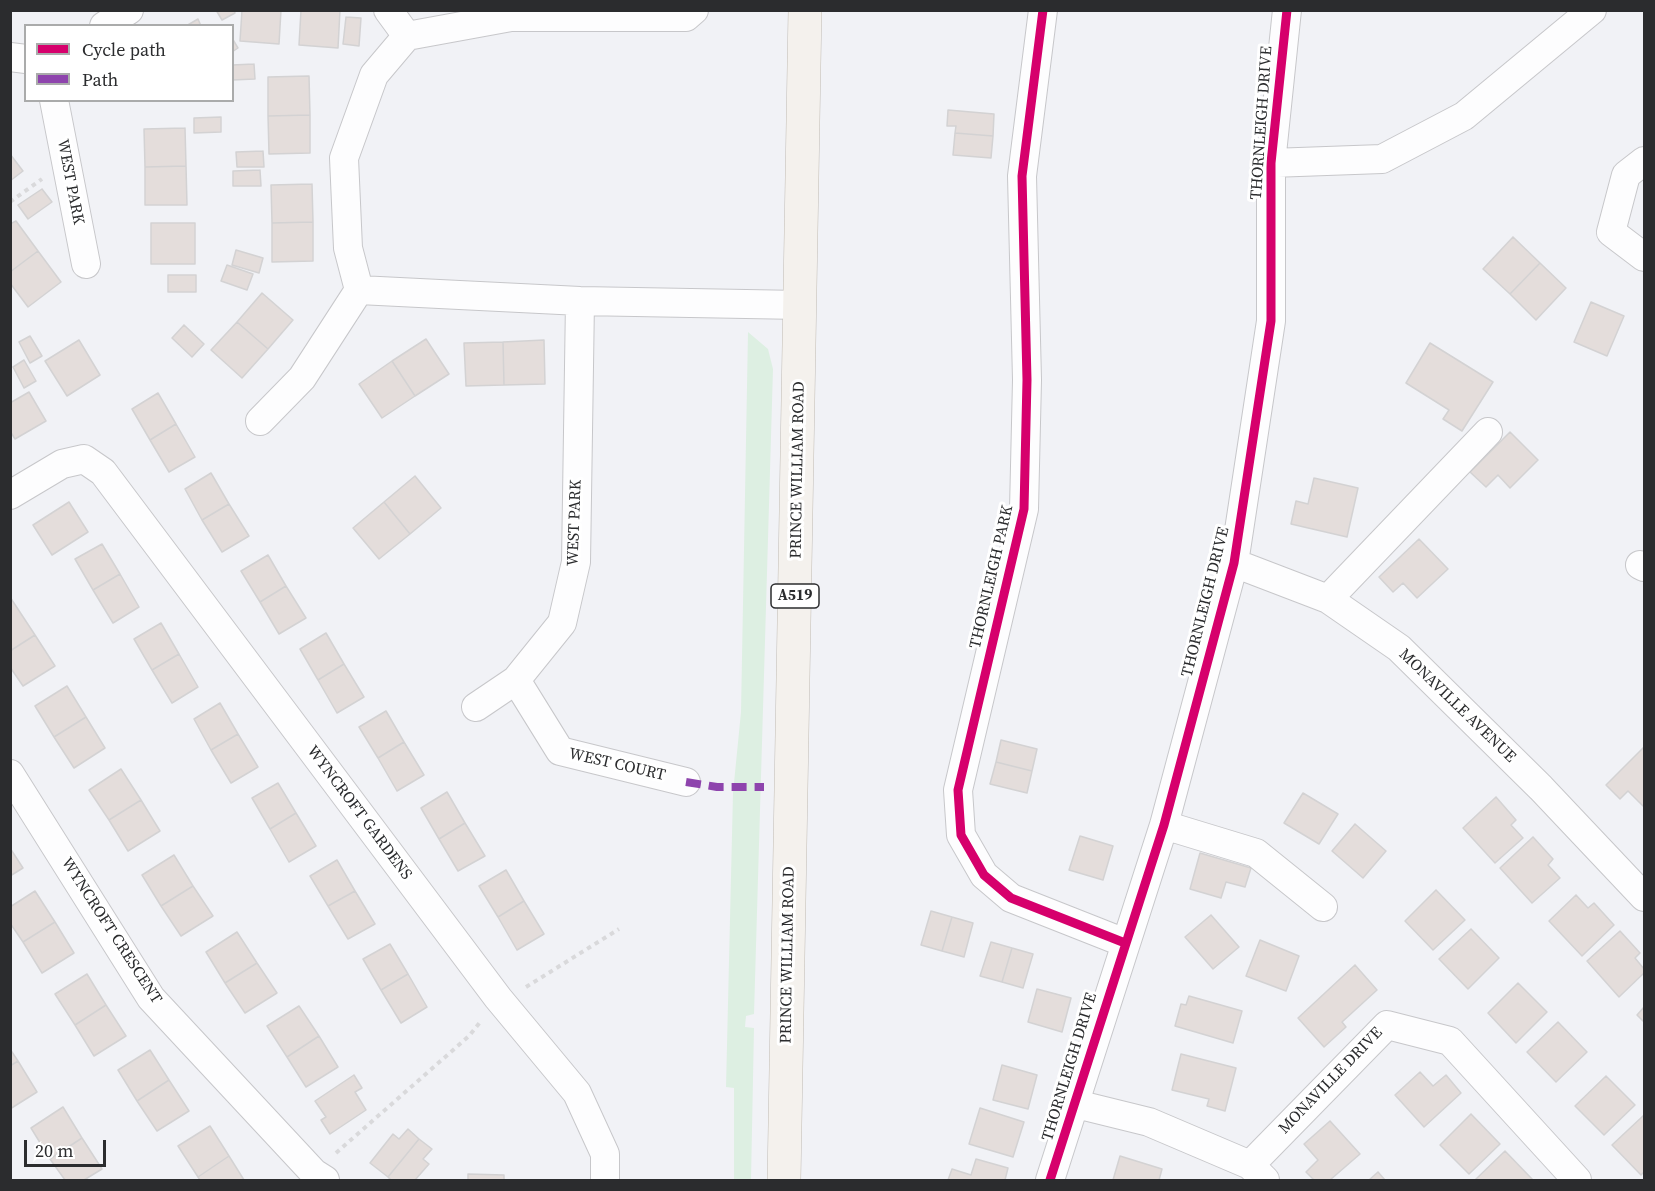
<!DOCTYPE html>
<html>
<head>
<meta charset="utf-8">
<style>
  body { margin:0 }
  #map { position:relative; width:1655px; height:1191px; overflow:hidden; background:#f1f2f6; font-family:"Source Serif 4",serif }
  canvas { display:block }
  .frame { position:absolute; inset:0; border:12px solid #2b2c2e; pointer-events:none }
  .legend { position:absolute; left:24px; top:24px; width:210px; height:78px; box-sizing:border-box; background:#fff; border:2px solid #aaabab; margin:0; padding:8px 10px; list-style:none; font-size:18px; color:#2b2c2e }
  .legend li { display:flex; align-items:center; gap:12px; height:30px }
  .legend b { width:30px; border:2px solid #aaabab }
  .scale { position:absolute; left:24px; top:1140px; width:82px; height:27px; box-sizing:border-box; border:3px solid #2b2c2e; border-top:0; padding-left:8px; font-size:18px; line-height:21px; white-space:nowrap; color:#2b2c2e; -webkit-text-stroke:4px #fff; paint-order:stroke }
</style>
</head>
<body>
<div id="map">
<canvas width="1655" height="1191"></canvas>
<div class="frame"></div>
<ul class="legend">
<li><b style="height:8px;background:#d6006c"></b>Cycle path</li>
<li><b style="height:8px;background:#8e44ad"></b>Path</li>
</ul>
<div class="scale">20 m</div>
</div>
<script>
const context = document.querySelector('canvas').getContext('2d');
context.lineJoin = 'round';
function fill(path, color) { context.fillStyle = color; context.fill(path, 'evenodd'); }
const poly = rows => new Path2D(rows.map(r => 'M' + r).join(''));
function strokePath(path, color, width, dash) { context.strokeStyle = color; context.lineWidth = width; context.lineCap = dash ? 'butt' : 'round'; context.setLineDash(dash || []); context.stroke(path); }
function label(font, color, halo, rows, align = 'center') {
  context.font = font + ' "Source Serif 4",serif'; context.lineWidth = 6; context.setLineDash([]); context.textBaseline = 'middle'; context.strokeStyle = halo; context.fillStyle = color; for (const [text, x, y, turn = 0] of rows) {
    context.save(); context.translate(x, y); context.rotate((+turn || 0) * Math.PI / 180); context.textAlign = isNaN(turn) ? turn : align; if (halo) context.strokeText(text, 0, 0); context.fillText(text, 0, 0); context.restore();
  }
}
const green = poly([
  [748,332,768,349,773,369,754,1014,746,1016,745,1027,754,1028,751,1180,734,1180,734,1088,726,1087,733,793,741,712]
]);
const building = poly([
  [216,10,234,10,235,13,222,20,216,10],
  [242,10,281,10,279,44,240,41,242,10],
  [301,10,340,10,338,48,299,45,301,10],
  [346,17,361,18,359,46,343,44,346,17],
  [198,19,201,26,186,26,198,19],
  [232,38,238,48,232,52,232,38],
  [254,64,255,79,232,80,232,65,254,64],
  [309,76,310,115,268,116,268,77,309,76],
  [948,110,994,114,993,136,955,133,956,126,947,126,948,110],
  [310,115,310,153,269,154,268,116,310,115],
  [221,117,221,132,194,133,194,118,221,117],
  [185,128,186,166,145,167,144,129,185,128],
  [955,133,993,136,991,158,953,155,955,133],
  [263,151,264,167,237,167,236,152,263,151],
  [10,154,23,171,10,181,10,154],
  [186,166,187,205,145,205,145,167,186,166],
  [260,170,261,186,233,186,233,171,260,170],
  [312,184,313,222,272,223,271,185,312,184],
  [42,189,52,202,28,219,18,205,42,189],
  [16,221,38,251,10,272,10,224,16,221],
  [313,222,313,261,272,262,272,223,313,222],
  [151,223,195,223,195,264,151,264,151,223],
  [1513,237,1540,263,1510,294,1483,269,1513,237],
  [236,250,263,258,259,273,232,265,236,250],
  [38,251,61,282,28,307,10,283,10,272,38,251],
  [1540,263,1566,288,1536,320,1510,294,1540,263],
  [227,265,253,274,247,290,221,281,227,265],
  [168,275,196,275,196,292,168,292,168,275],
  [262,293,293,320,268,349,237,322,262,293],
  [1591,302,1624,316,1607,356,1574,342,1591,302],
  [237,322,268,349,242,378,211,350,237,322],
  [184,325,204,344,192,357,172,338,184,325],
  [30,336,42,356,30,363,19,342,30,336],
  [426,339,449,374,415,396,392,361,426,339],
  [79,340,100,375,67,396,45,361,79,340],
  [544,340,545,384,504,385,503,342,544,340],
  [503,342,504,385,466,386,464,343,503,342],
  [1430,343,1493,382,1462,431,1443,419,1449,410,1406,383,1430,343],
  [24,360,36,381,24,388,13,367,24,360],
  [392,361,415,396,382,418,359,384,392,361],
  [29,392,46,421,15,439,10,431,10,403,29,392],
  [158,393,176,424,150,440,132,409,158,393],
  [176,424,195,457,169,472,150,440,176,424],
  [1510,432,1538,460,1510,488,1498,475,1486,487,1470,472,1510,432],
  [211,473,229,504,202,520,185,489,211,473],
  [415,476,441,508,410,534,384,502,415,476],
  [1314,478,1358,488,1347,537,1291,524,1296,501,1308,504,1314,478],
  [69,502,88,532,52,555,33,525,69,502],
  [384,502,410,534,379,559,353,528,384,502],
  [229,504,249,536,222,552,202,520,229,504],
  [1419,539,1448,569,1417,598,1403,583,1393,592,1379,577,1419,539],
  [102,544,120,574,93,590,75,559,102,544],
  [268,555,286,586,260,602,241,571,268,555],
  [120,574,139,607,113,623,93,590,120,574],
  [286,586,306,618,279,634,260,602,286,586],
  [10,597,35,635,10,651,10,597],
  [161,623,179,654,152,670,134,639,161,623],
  [326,633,344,664,318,680,300,649,326,633],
  [35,635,55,666,23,686,10,667,10,651,35,635],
  [179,654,198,687,172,703,152,670,179,654],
  [344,664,364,697,337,713,318,680,344,664],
  [67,686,86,717,54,737,35,706,67,686],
  [220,703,238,734,211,750,194,719,220,703],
  [386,711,404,742,378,758,359,727,386,711],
  [86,717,105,748,74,768,54,737,86,717],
  [238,734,258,767,231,783,211,750,238,734],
  [1001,740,1037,749,1032,771,996,762,1001,740],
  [404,742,424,775,397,791,378,758,404,742],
  [1644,747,1644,804,1643,806,1628,791,1620,799,1606,785,1644,747],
  [996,762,1032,771,1027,793,990,784,996,762],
  [121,769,141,800,109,820,89,790,121,769],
  [278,783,296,813,270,829,252,798,278,783],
  [447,792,465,823,439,839,421,808,447,792],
  [1303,793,1338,814,1319,844,1284,823,1303,793],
  [1496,797,1516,820,1511,825,1523,838,1495,863,1463,828,1496,797],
  [141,800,160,831,128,851,109,820,141,800],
  [296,813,316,846,289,862,270,829,296,813],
  [465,823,485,856,458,871,439,839,465,823],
  [1355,824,1386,851,1363,878,1332,851,1355,824],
  [1080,836,1113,846,1103,880,1069,870,1080,836],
  [1533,837,1553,859,1548,865,1560,878,1532,903,1500,868,1533,837],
  [10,848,23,868,10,876,10,848],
  [1200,853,1251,868,1245,887,1226,882,1221,898,1190,889,1200,853],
  [174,855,193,886,161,906,142,875,174,855],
  [337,860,355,891,328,906,310,876,337,860],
  [506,870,524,901,498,917,479,886,506,870],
  [193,886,213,916,181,936,161,906,193,886],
  [1436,890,1465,920,1433,950,1405,921,1436,890],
  [35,891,55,922,23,942,10,923,10,907,35,891],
  [355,891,375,924,348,939,328,906,355,891],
  [1576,895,1588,908,1594,903,1614,925,1582,956,1549,921,1576,895],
  [524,901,544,934,517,950,498,917,524,901],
  [931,911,952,917,942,951,921,945,931,911],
  [1211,915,1239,947,1213,969,1185,937,1211,915],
  [952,917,973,923,964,957,942,951,952,917],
  [55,922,74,953,42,973,23,942,55,922],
  [1471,929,1499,958,1468,989,1439,959,1471,929],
  [1620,931,1640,953,1635,958,1644,969,1644,973,1619,997,1587,961,1620,931],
  [237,932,257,963,225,983,206,952,237,932],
  [1260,940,1299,956,1286,991,1246,976,1260,940],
  [991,942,1012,948,1002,982,980,976,991,942],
  [390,944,408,974,381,990,363,959,390,944],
  [1012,948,1033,954,1023,988,1002,982,1012,948],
  [257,963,277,993,245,1013,225,983,257,963],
  [1355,965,1377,990,1342,1022,1346,1027,1324,1047,1298,1018,1355,965],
  [87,974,106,1005,75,1025,55,994,87,974],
  [408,974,427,1007,401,1023,381,990,408,974],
  [1518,983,1547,1012,1516,1043,1488,1013,1518,983],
  [1037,989,1071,998,1062,1032,1028,1022,1037,989],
  [1189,996,1242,1011,1233,1043,1175,1026,1181,1004,1186,1005,1189,996],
  [106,1005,126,1036,94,1056,75,1025,106,1005],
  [299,1006,319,1036,287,1057,267,1026,299,1006],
  [1644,1007,1644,1022,1637,1015,1644,1007],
  [1558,1022,1587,1052,1556,1082,1527,1052,1558,1022],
  [319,1036,338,1067,306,1087,287,1057,319,1036],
  [10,1049,18,1061,10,1066,10,1049],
  [150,1050,169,1080,137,1101,118,1070,150,1050],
  [1181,1054,1236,1068,1225,1111,1207,1106,1209,1099,1172,1090,1181,1054],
  [18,1061,37,1092,10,1109,10,1066,18,1061],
  [1002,1065,1037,1075,1028,1109,993,1100,1002,1065],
  [1420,1072,1433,1086,1446,1075,1461,1093,1424,1127,1395,1095,1420,1072],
  [354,1075,362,1088,355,1092,366,1110,330,1134,321,1120,326,1117,315,1101,354,1075],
  [1606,1076,1635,1105,1604,1135,1575,1106,1606,1076],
  [169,1080,189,1111,157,1131,137,1101,169,1080],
  [63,1107,82,1138,50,1159,31,1128,63,1107],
  [980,1108,1024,1122,1013,1157,969,1144,980,1108],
  [1471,1114,1500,1144,1469,1174,1440,1145,1471,1114],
  [1644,1115,1644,1172,1641,1175,1612,1145,1644,1115],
  [1330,1121,1360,1154,1330,1180,1314,1180,1306,1172,1318,1160,1304,1144,1330,1121],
  [210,1126,229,1156,198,1177,178,1146,210,1126],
  [408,1129,419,1139,388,1177,370,1163,393,1134,399,1139,408,1129],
  [82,1138,102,1169,84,1180,65,1180,50,1159,82,1138],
  [419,1139,432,1149,423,1159,429,1164,415,1180,391,1180,388,1177,419,1139],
  [1505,1151,1533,1180,1475,1180,1505,1151],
  [229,1156,244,1180,200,1180,198,1177,229,1156],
  [1120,1156,1162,1169,1159,1180,1113,1180,1120,1156],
  [976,1159,1008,1168,1005,1180,948,1180,952,1169,971,1175,976,1159],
  [1378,1172,1385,1180,1369,1180,1378,1172],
  [468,1174,504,1175,504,1180,468,1180,468,1174]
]);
const path = poly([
  [10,202,42,179],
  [526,987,619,929],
  [336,1153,469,1036,481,1021]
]);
const street = poly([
  [388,10,407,36],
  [1043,10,1022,176,1027,380,1024,509,958,790,961,835,984,875,1011,898,1125,943],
  [104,26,129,10],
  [10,57,26,59],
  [54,100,86,264],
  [1644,161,1626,175,1611,232,1644,257],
  [1271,163,1382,159,1464,116,1592,10],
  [359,290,580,301,801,305],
  [260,421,302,378,359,290,348,248,344,158,374,75,407,36,511,17,686,17,694,10],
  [10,495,62,464,84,459,103,472,498,998,577,1093,605,1154,605,1180],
  [1234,563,1328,599,1399,648,1541,788,1644,897],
  [1640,565,1644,567],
  [1328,599,1488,432],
  [516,680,560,751,686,782],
  [476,707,516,680,562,623,576,562,580,301],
  [10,774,151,998,314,1173,325,1180],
  [1164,825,1256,853,1323,907],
  [1076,1104,1149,1122,1250,1165,1265,1180],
  [1250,1165,1387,1025,1450,1041,1577,1180],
  [1050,1180,1164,825,1234,563,1271,321,1271,163,1287,10]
]);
const primary = poly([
  [784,1180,805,10]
]);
const quiet = poly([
  [686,782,717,787,764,787]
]);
const cycleway = poly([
  [1043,10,1022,176,1027,380,1024,509,958,790,961,835,984,875,1011,898,1125,943],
  [1050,1180,1164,825,1234,563,1271,321,1271,163,1287,10]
]);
const shields = [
  [795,596,48]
];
const shieldNames = [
  ["A519",795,596]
];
const streetNames = [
  ["THORNLEIGH DRIVE",1262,123,-86],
  ["WEST PARK",70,182,79],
  ["PRINCE WILLIAM ROAD",798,470,-89],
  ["WEST PARK",575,523,-88],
  ["THORNLEIGH PARK",992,577,-77],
  ["THORNLEIGH DRIVE",1206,602,-76],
  ["MONAVILLE AVENUE",1457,706,44],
  ["WEST COURT",617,765,13],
  ["WYNCROFT GARDENS",359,813,53],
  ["WYNCROFT CRESCENT",111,931,57],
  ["PRINCE WILLIAM ROAD",788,955,-89],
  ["THORNLEIGH DRIVE",1070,1067,-73],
  ["MONAVILLE DRIVE",1331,1081,-46]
];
fill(green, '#ddefe2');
fill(building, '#e4dddb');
strokePath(building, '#d3d2d3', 1.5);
strokePath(street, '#c7c7ca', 30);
strokePath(primary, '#c1bcb5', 34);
strokePath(path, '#d9d9db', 4, [4.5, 4.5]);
strokePath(street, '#fdfdfe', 28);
strokePath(primary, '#f4f1ed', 33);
strokePath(quiet, '#8e44ad', 8, [15, 8]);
strokePath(cycleway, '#d6006c', 9);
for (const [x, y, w] of shields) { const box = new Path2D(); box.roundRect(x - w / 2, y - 12, w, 24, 4.5); context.fillStyle = '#fff'; context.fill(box); strokePath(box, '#2b2c2e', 1.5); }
label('bold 15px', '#2b2c2e', null, shieldNames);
label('16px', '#2b2c2e', '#fff', streetNames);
</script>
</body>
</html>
